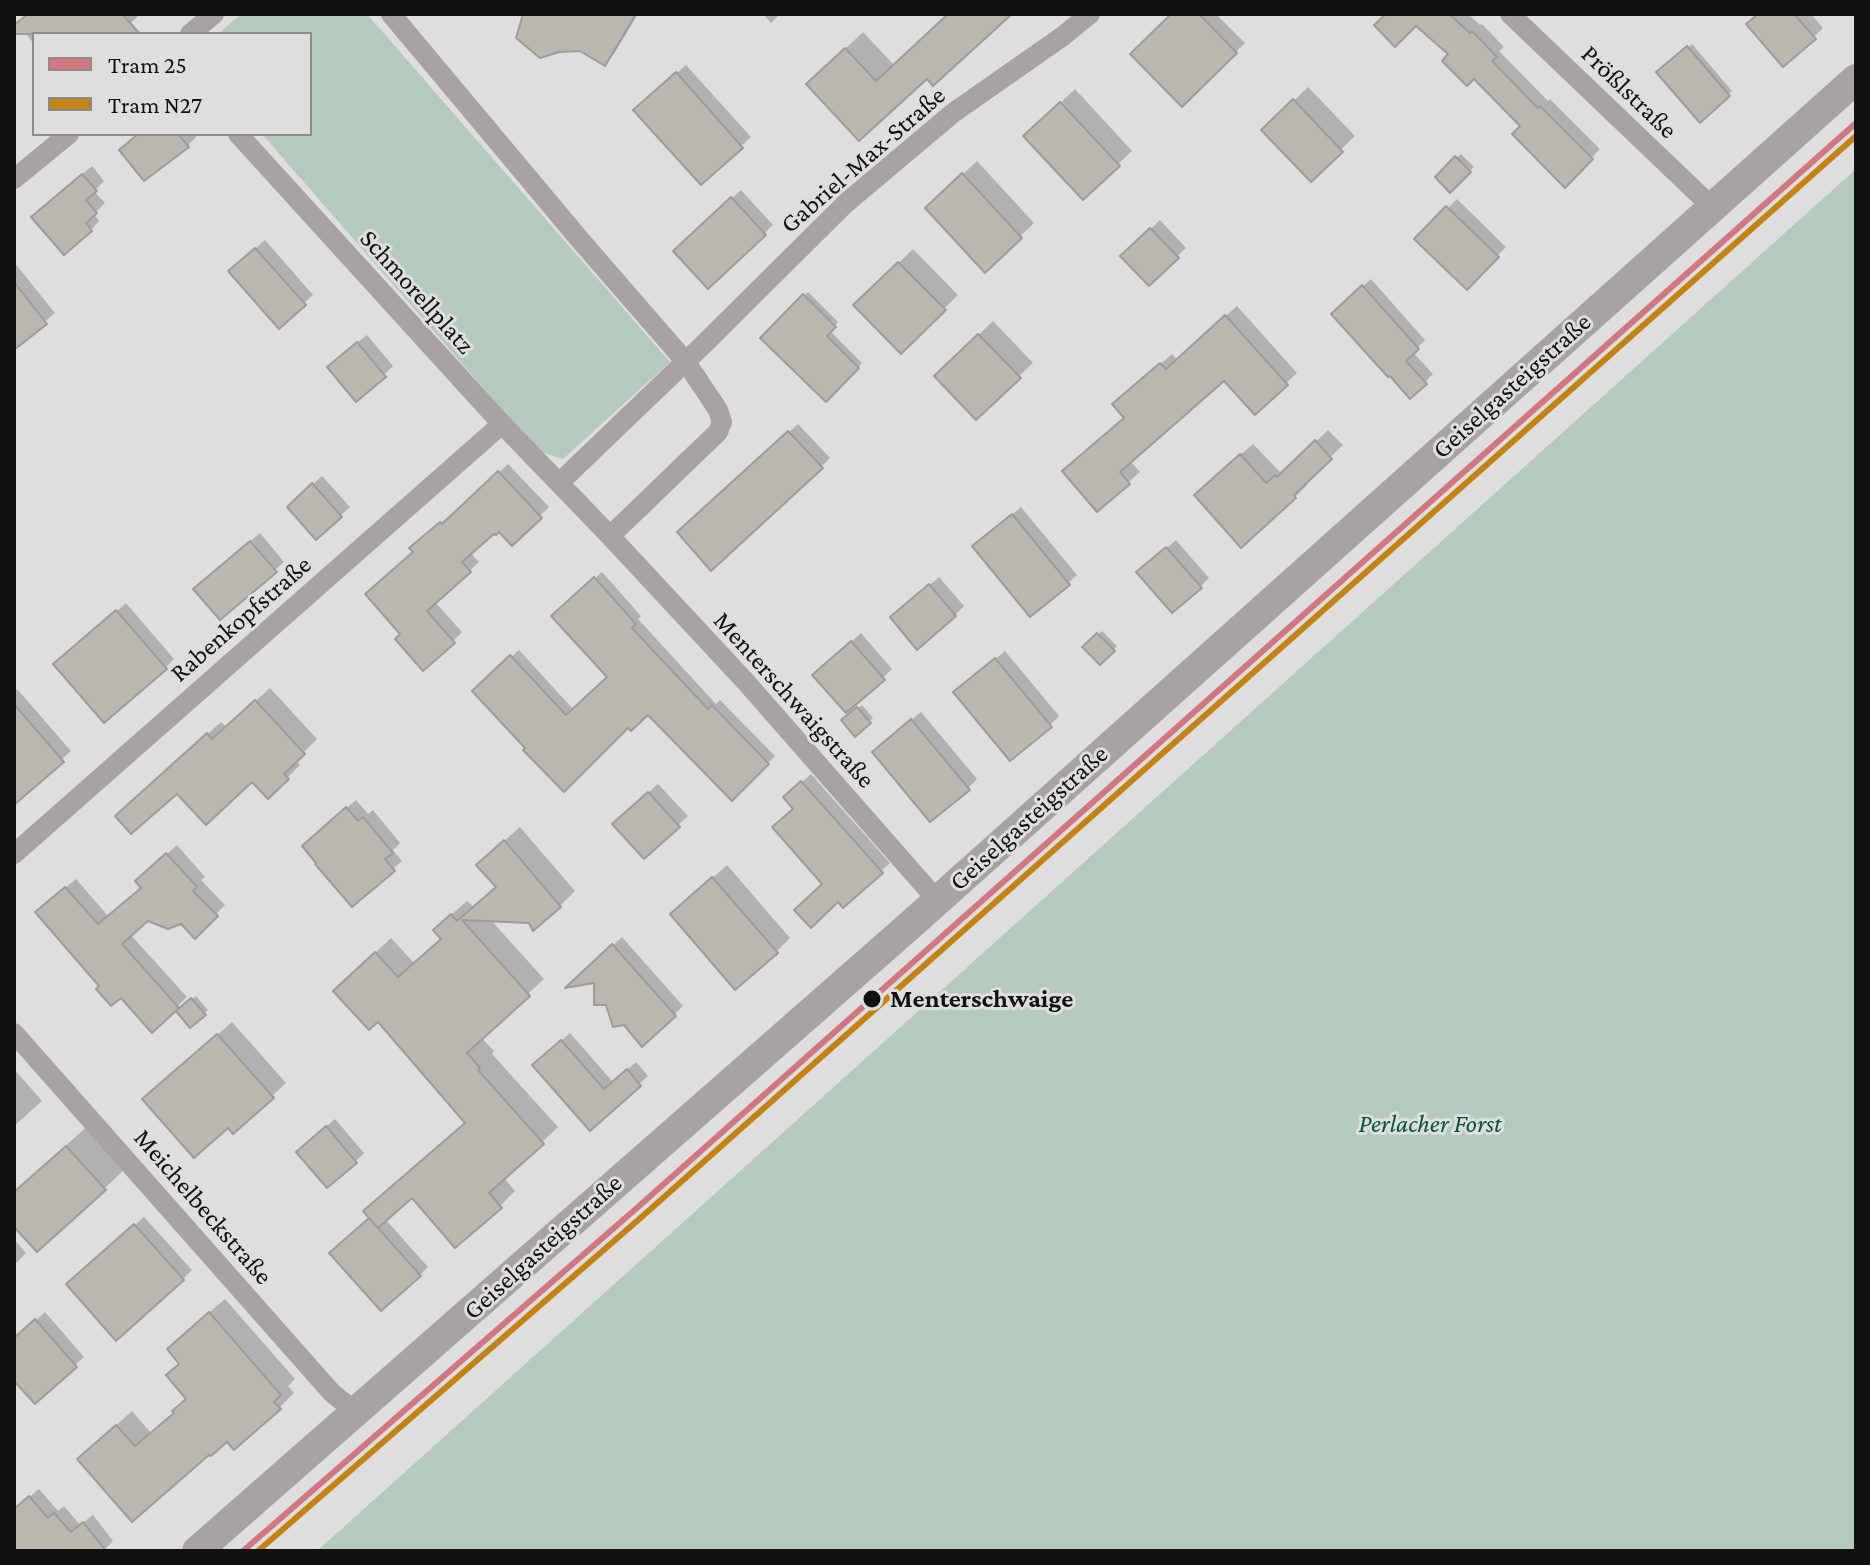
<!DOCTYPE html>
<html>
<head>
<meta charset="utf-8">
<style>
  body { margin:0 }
  #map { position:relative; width:1870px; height:1565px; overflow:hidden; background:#dededf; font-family:"Crimson Pro",serif }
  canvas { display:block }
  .frame { position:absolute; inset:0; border:16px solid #111112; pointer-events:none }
  .legend { position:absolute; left:32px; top:32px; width:280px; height:104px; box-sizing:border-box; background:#dededf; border:2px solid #8c8c8d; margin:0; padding:10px 14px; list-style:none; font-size:24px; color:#111112 }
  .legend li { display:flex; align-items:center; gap:16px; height:40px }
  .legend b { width:40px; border:2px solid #8c8c8d }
</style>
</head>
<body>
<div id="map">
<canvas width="1870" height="1565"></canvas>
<div class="frame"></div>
<ul class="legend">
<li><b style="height:10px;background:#d17780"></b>Tram 25</li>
<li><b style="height:10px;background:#c38314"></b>Tram N27</li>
</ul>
</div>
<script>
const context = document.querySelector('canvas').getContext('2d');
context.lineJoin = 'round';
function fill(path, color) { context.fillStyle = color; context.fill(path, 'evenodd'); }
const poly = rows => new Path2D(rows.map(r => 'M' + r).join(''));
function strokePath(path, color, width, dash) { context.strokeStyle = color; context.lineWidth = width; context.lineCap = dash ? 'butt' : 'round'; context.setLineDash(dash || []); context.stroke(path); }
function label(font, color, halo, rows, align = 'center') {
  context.font = font + ' "Crimson Pro",serif'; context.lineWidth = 6; context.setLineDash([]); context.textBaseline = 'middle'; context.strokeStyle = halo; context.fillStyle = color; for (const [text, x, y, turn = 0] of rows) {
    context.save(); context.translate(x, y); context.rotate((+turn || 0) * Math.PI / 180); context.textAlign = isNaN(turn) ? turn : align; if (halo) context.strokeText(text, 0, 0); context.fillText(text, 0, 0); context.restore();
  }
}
const green = poly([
  [241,14,367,14,670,362,563,459,538,451,262,134,310,134,310,34,218,34],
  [1856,169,1856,1551,317,1551]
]);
const shadow = poly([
  [28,14,138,14,139,15,120,34,34,34,34,44,18,24],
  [524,14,638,14,614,54,605,63],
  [763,14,780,14,771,23],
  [945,14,1009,14,927,76,859,138,826,67,863,32,894,65,947,17],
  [1174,14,1216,14,1245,43,1182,104],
  [1380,14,1468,14,1480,25,1482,24,1504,47,1499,51,1548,101,1550,99,1600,149,1565,185,1523,126,1451,54,1416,23,1384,18],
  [1759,14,1811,14,1823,28,1814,37],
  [1692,44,1732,91,1700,120,1659,72],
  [686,65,751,137,701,183,645,101],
  [1308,87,1355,136,1311,179,1264,130],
  [1075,89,1132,151,1083,197,1039,123],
  [139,134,194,134,196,137,187,146],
  [1461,154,1474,167,1450,190,1437,177],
  [977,161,1034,223,985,270,941,194],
  [92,166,104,181,94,191,105,203,94,214,99,221,91,230,43,208],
  [741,190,773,225,708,286,685,243],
  [1457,199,1506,247,1467,287,1417,239],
  [1160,220,1186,248,1149,284,1123,256],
  [265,240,313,295,304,303,239,263],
  [913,249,958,295,901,351,856,305],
  [14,262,55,313,14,347],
  [1371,279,1425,340,1413,352,1433,374,1411,396,1333,314],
  [808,292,838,322,830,331,862,363,826,399,762,338],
  [1237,306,1297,373,1255,412,1224,378,1130,461,1140,472,1098,509,1126,417,1126,394,1172,354,1177,360],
  [993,321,1033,363,976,417,936,376],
  [367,335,393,366,384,375,338,358],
  [798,424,830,458,821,467,688,524],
  [1328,430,1343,445,1305,482,1307,485,1295,497,1208,483,1253,444,1280,472,1288,465,1290,466],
  [508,464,549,507,512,543,499,529,470,552,479,562,435,602,462,632,453,641,403,634,415,551,421,540,450,515,452,517],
  [322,476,350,507,317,537,298,498],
  [1021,507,1077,575,1068,583,984,538],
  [260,533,284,562,275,570,205,580],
  [1176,540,1209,578,1200,587,1148,564],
  [602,572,641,616,638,619,716,704,720,700,775,756,732,798,648,713,628,725,528,749,474,691,519,650,574,710,609,677,561,609],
  [939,577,964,606,955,615,902,609],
  [126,603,174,659,165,668,65,656],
  [1102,631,1117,646,1100,663,1085,647],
  [861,633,892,669,883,678,824,666],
  [1005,651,1059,716,1050,725,965,684],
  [270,688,317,739,296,760,300,765,287,778,252,779,177,791,131,803,221,722,227,727],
  [17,689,71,751,21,796,14,788,14,694],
  [862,705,873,718,855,734,844,721],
  [921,712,977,779,968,788,883,743],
  [811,774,890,863,881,871,824,883,796,808,794,789],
  [658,784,688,816,644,856,624,815],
  [356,800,368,814,373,810,400,843,393,850,402,861,393,869,313,838],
  [520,827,575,891,560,906,531,921,490,919,544,979,481,1037,494,1051,492,1054,558,1127,504,1178,515,1191,500,1206,412,1196,385,1219,428,1267,420,1275,340,1245,371,1217,366,1211,381,1196,467,1121,351,975,391,938,414,963,443,938,451,915,467,901,474,907,498,886,494,850],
  [177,845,205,877,201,880,225,905,195,936,181,921,148,919,130,934,187,997,152,1030,121,995,101,986,47,903,76,879,108,916,143,887,147,872],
  [727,865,790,938,776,952,686,901],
  [622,937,683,1006,643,1044,608,1003,595,980,571,985],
  [196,996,208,1010,190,1026,178,1011],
  [232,1022,286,1083,272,1096,228,1125,159,1086],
  [570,1033,613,1082,636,1062,648,1076,590,1128,543,1057],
  [14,1069,42,1101,14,1126],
  [335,1119,364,1153,355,1162,307,1143],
  [94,1120,132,1162,104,1189,14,1224,14,1193],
  [144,1217,192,1270,183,1279,77,1276],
  [14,1239,26,1253,14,1265],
  [225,1299,295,1379,288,1386,294,1393,279,1408,227,1439,211,1454,95,1444,132,1411,151,1433,175,1412,188,1398,181,1363,184,1334],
  [45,1312,84,1357,35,1401,14,1378,14,1340],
  [39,1489,58,1511,64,1506,80,1525,93,1515,113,1541,103,1551,14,1551,14,1510]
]);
const building = poly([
  [28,14,122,14,140,34,14,34,14,25,28,14],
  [523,14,636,14,605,66,580,51,559,52,540,58,516,38,523,14],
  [948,14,1012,14,933,86,927,79,859,141,806,84,845,48,876,81,948,14],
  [1171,14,1199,14,1237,53,1182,107,1130,54,1171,14],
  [1386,14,1449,14,1470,33,1472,31,1497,57,1492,61,1538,108,1540,106,1593,159,1565,188,1512,134,1520,126,1474,79,1467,86,1442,61,1448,54,1416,26,1395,47,1374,25,1386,14],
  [1758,14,1794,14,1816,39,1783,67,1746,24,1758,14],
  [1687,46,1730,96,1700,123,1656,72,1687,46],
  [676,72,743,148,701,185,633,110,676,72],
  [1293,99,1343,152,1311,182,1261,130,1293,99],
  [1060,102,1120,166,1083,200,1023,136,1060,102],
  [138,134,178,134,189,147,144,181,119,150,138,134],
  [1455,156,1471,172,1450,193,1435,177,1455,156],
  [962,173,1022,238,985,273,925,208,962,173],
  [82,174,97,191,86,200,97,213,86,223,92,231,64,255,31,217,82,174],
  [731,197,766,235,708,289,673,251,731,197],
  [1446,206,1499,257,1467,290,1414,239,1446,206],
  [1150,228,1179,258,1149,286,1120,256,1150,228],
  [255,248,306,305,279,329,228,271,255,248],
  [898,262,946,310,901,354,853,305,898,262],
  [14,282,47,324,14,350,14,282],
  [1362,285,1419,349,1406,361,1427,384,1410,399,1390,376,1388,377,1331,314,1362,285],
  [803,294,836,327,827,336,859,368,826,402,760,338,803,294],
  [1225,315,1288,385,1255,415,1224,381,1120,472,1130,484,1097,512,1062,471,1124,418,1112,404,1160,363,1166,369,1225,315],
  [978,334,1021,378,976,420,934,376,978,334],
  [357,342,386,377,356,402,327,367,357,342],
  [788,431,823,468,711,571,677,532,788,431],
  [1315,440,1332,459,1294,495,1296,498,1241,548,1194,495,1240,454,1266,483,1275,475,1277,477,1315,440],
  [498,471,542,518,512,546,499,532,496,535,494,534,462,562,471,572,427,611,455,643,423,671,395,639,400,634,365,594,413,552,409,548,440,522,442,524,498,471],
  [312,483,342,517,316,540,287,507,312,483],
  [1012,514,1070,585,1030,617,972,546,1012,514],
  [250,541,277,572,220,620,193,589,250,541],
  [1166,547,1202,588,1172,613,1136,572,1166,547],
  [594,577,636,624,632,628,708,709,712,705,769,764,732,801,648,715,631,731,628,728,564,792,523,750,525,748,472,691,510,655,566,715,607,677,551,616,594,577],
  [929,584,956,616,917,650,890,617,929,584],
  [116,610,167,669,104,723,53,664,116,610],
  [1097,633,1115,651,1100,665,1082,647,1097,633],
  [851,641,885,680,846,713,812,675,851,641],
  [995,658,1052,727,1010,761,953,692,995,658],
  [255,700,305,754,284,774,289,779,268,799,252,782,206,825,177,794,131,834,115,816,207,733,212,739,255,700],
  [14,704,64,762,14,805,14,704],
  [857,707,871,723,855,737,841,720,857,707],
  [911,719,970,790,930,822,872,752,911,719],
  [801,781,883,873,843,908,838,902,811,928,794,910,822,884,772,827,793,809,783,797,801,781],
  [648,792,680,827,644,859,612,824,648,792],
  [346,807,358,821,363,817,393,853,385,859,395,871,352,907,315,864,316,863,302,846,346,807],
  [504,840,561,907,533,931,529,923,462,920,530,996,467,1053,480,1068,478,1070,544,1144,489,1193,502,1208,455,1248,412,1198,378,1228,363,1211,465,1123,378,1022,369,1030,333,991,375,952,398,977,441,939,433,930,451,914,457,921,496,887,476,865,504,840],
  [166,853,197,887,193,891,218,916,195,939,181,924,168,929,148,921,122,944,179,1008,152,1033,121,998,111,1006,96,989,99,986,35,912,65,887,98,924,141,888,135,881,166,853],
  [712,877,778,953,735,990,670,914,712,877],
  [612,944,676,1016,642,1047,624,1025,613,1027,606,1005,594,1005,594,983,565,988,612,944],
  [191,998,206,1015,190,1028,176,1011,191,998],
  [217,1034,274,1098,233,1134,228,1128,194,1158,142,1099,217,1034],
  [561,1040,604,1089,627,1069,641,1086,590,1131,532,1065,561,1040],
  [326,1126,357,1163,327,1188,296,1152,326,1126],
  [66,1146,106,1190,37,1252,14,1227,14,1192,66,1146],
  [369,1218,421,1276,381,1311,329,1253,369,1218],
  [134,1224,184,1280,116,1341,66,1284,134,1224],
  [209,1312,281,1395,274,1402,281,1409,234,1450,227,1442,211,1456,209,1455,132,1522,77,1459,116,1425,135,1446,174,1413,172,1411,186,1399,166,1375,179,1364,167,1349,209,1312],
  [35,1319,77,1367,35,1404,14,1381,14,1338,35,1319],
  [29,1496,48,1518,54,1513,71,1532,83,1522,106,1551,14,1551,14,1509,29,1496]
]);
const minor = poly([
  [391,14,581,241,686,362,718,410,722,422,718,432,610,536],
  [1510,14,1712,207],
  [190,34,214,14],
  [238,134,502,424,610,536,745,681,937,900],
  [14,179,69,134],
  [559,483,706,342,846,203,953,113,1063,36,1090,14],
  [14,854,502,424],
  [14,1033,332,1393,356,1412]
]);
const secondary = poly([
  [197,1551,908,927,1856,79]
]);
const tram1 = poly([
  [243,1551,638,1207,1856,123]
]);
const tram2 = poly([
  [258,1551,645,1214,1856,136]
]);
const markers = [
  [872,999,10,"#111112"]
];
const streetNames = [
  ["Prößlstraße",1629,92,44],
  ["Gabriel-Max-Straße",863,160,-41],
  ["Schmorellplatz",417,292,48],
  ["Geiselgasteigstraße",1512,386,-42],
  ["Rabenkopfstraße",241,619,-41],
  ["Menterschwaigstraße",794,700,48],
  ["Geiselgasteigstraße",1029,818,-42],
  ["Meichelbeckstraße",203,1207,49],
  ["Geiselgasteigstraße",543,1247,-42]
];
const stopNames = [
  ["Menterschwaige",890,999]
];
const parkNames = [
  ["Perlacher Forst",1430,1124]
];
fill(green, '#b4cabf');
fill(shadow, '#0003');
fill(building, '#bcb7b0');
strokePath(building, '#9c9c9c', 2);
strokePath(minor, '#a8a2a4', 20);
strokePath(secondary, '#a7a2a3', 30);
strokePath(tram1, '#d17780', 6);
strokePath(tram2, '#c38314', 6);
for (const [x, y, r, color] of markers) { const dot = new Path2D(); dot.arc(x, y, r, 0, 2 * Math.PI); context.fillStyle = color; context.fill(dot); strokePath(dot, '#dededf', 3); }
label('26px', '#111112', '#dededf', streetNames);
label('bold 26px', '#111112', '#dededf', stopNames, 'left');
label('italic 26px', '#025538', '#dededf', parkNames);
</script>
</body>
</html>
